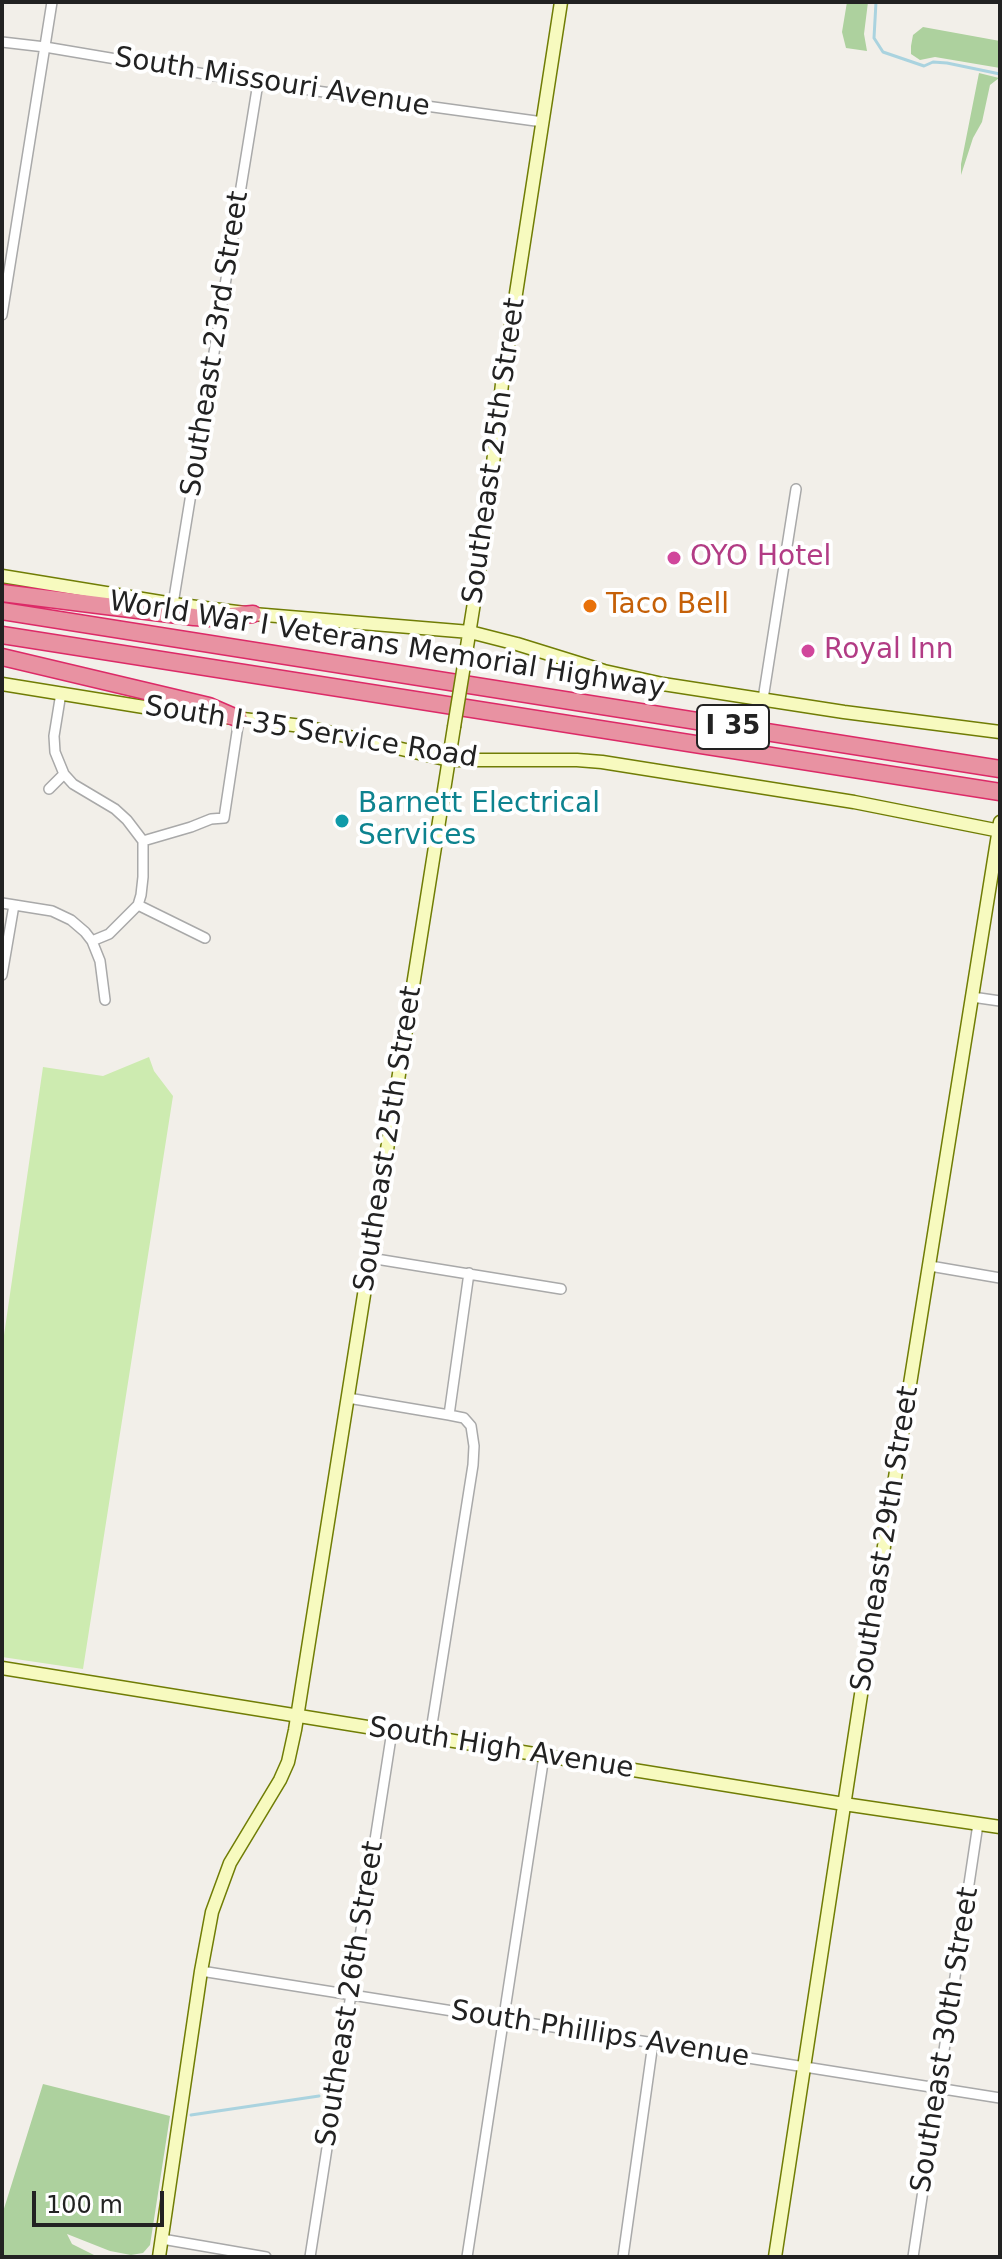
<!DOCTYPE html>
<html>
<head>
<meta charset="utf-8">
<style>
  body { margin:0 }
  #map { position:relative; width:1002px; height:2259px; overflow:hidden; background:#f2efe9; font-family:"DejaVu Sans",sans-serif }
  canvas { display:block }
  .frame { position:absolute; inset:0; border:4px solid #222; pointer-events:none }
  .scale { position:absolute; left:32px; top:2191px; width:132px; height:36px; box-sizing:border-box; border:4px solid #222; border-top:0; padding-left:10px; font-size:24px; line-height:28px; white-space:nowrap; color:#222; -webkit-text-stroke:6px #fff; paint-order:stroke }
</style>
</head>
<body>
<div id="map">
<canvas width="1002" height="2259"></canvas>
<div class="frame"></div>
<div class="scale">100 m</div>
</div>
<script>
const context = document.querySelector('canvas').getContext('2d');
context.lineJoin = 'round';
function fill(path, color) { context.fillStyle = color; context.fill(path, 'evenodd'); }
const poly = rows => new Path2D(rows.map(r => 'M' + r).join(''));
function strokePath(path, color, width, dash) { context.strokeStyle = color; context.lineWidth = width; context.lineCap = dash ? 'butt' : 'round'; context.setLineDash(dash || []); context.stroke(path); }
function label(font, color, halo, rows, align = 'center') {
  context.font = font + ' "DejaVu Sans",sans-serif'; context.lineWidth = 8; context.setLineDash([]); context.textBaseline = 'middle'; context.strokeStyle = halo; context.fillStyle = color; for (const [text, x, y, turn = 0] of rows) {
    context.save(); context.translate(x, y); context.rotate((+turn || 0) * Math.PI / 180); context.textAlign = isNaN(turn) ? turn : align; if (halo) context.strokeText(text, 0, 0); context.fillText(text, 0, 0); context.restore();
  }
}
const grass = poly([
  [149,1057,154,1071,173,1096,83,1669,2,1657,2,1349,43,1067,103,1076]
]);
const forest = poly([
  [847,2,868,2,864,34,867,51,846,48,842,32],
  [923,27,1000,41,1000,68,935,57,920,60,911,54,911,46,913,35],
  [979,73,999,78,990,85,982,122,973,138,961,175,961,164],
  [43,2084,170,2116,150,2245,143,2253,131,2255,110,2251,67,2234,72,2244,98,2257,2,2257,2,2215]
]);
const stream = poly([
  [876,2,874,38,883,52,924,66,933,62,947,63,1000,74],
  [191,2115,319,2096]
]);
const street = poly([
  [2,42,45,47,258,83,543,122],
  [2,315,52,2],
  [173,604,258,83],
  [61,693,54,736,55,752,64,774,73,784,115,809,127,820,143,841,143,877,141,895,138,905,109,934,92,941],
  [763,699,796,489],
  [49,789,64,774],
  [143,841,191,827,211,819,224,818,239,719],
  [2,903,52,911,71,920,85,932,92,941,100,961,105,1000],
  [138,905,205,938],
  [2,975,14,905],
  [972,997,1000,1001],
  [370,1258,561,1289],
  [930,1266,1000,1278],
  [348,1398,449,1415],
  [430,1737,473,1465,474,1446,471,1426,464,1418,449,1415,469,1273],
  [201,1971,1000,2098],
  [162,2239,266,2257],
  [310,2257,392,1731],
  [467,2257,544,1756],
  [623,2257,653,2043],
  [913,2257,978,1824]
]);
const secondary = poly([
  [2,576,173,604,253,614,470,632,517,644,604,671,663,684,844,712,1000,732],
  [465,659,485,534,502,384,561,2],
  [2,684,150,708,302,726,449,760,577,760,602,762,854,802,1000,831],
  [2,1668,844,1804,1000,1827],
  [159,2257,201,1971,212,1912,230,1863,280,1780,288,1762,295,1730,454,727],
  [775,2257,877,1590,1000,822]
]);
const highway = poly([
  [2,593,194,617,209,618,253,614],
  [2,611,1000,769],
  [2,635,1000,792],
  [2,657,209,706,239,719]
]);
const secondaryBridge = poly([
  [454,727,465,659]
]);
const markers = [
  [674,558,8,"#d1479c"],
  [590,606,8,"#e8710a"],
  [808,651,8,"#d1479c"],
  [342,821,8,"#0f9aa8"]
];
const shields = [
  [733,727,72]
];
const shieldNames = [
  ["I 35",733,727]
];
const streetNames = [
  ["South Missouri Avenue",272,83,9],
  ["Southeast 23rd Street",216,344,-81],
  ["Southeast 25th Street",495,451,-82],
  ["World War I Veterans Memorial Highway",387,646,9],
  ["South I-35 Service Road",311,733,9],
  ["Southeast 25th Street",389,1139,-81],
  ["Southeast 29th Street",886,1539,-81],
  ["South High Avenue",501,1749,9],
  ["Southeast 26th Street",351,1994,-81],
  ["South Phillips Avenue",600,2035,9],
  ["Southeast 30th Street",946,2040,-81]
];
const hotelNames = [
  ["OYO Hotel",690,558],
  ["Royal Inn",824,651]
];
const foodNames = [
  ["Taco Bell",606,606]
];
const cultureNames = [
  ["Barnett Electrical",358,805],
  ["Services",358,837]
];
fill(grass, '#cdebb0');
fill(forest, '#add19e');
strokePath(stream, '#aad3df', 3);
strokePath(street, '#a9a9a9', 12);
strokePath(secondary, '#707d05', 15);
strokePath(highway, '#dc2a67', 19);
strokePath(street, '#fff', 9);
strokePath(secondary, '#f7fabf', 12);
strokePath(highway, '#e892a2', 16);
strokePath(secondaryBridge, '#707d05', 15, []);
strokePath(secondaryBridge, '#f7fabf', 12);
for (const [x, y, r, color] of markers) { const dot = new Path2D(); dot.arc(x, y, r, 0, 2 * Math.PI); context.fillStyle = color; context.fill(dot); strokePath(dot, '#fff', 3); }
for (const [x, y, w] of shields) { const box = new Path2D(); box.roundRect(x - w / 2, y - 22, w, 44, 6); context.fillStyle = '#fff'; context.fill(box); strokePath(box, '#222', 2); }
label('bold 26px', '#222', null, shieldNames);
label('28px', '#222', '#fff', streetNames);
label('28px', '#b23c85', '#fff', hotelNames, 'left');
label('28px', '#c56008', '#fff', foodNames, 'left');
label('28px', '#0d838f', '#fff', cultureNames, 'left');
</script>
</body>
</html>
